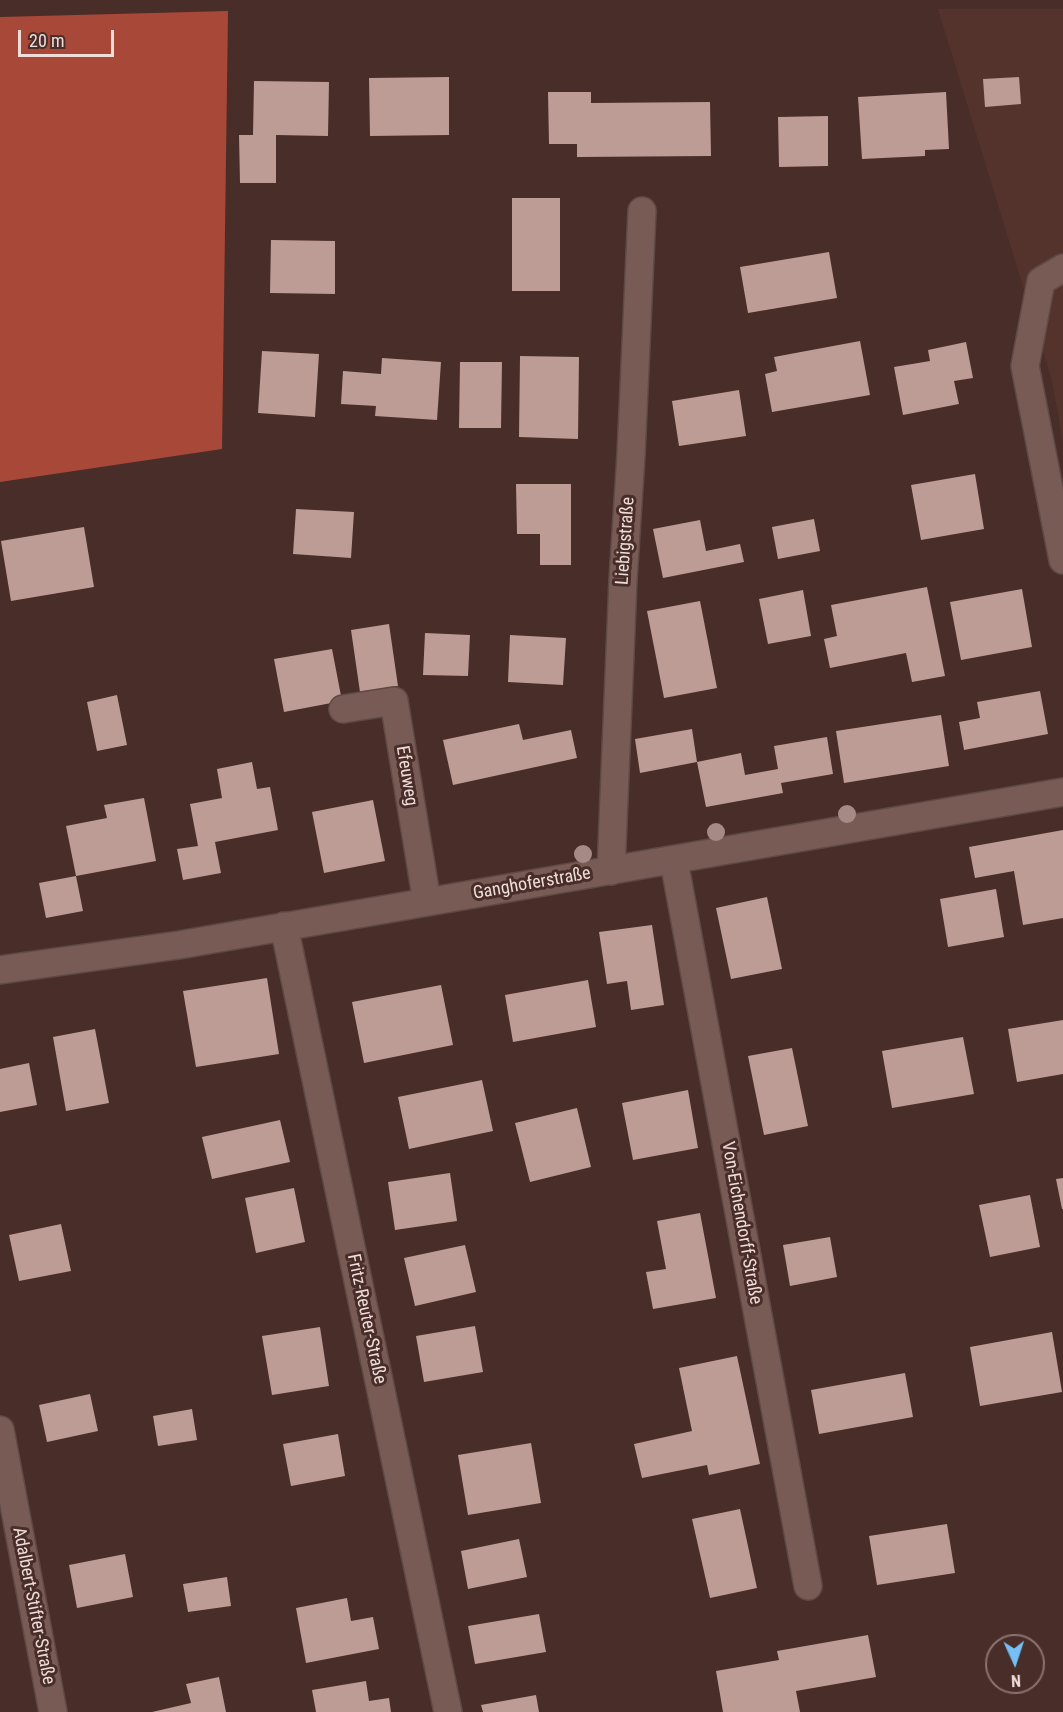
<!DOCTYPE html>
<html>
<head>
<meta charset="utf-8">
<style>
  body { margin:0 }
  #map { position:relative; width:1063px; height:1712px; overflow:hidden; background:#482d29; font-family:"Roboto Condensed",sans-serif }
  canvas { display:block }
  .north { position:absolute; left:985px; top:1634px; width:60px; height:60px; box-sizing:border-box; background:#482d29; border:2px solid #8b736f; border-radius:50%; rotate:177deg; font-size:16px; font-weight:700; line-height:24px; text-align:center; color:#efddd9 }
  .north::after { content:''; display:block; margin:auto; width:21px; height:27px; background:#74c0f6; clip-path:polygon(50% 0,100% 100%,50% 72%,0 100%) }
  .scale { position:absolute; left:18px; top:30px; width:96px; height:27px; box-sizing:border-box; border:3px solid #efddd9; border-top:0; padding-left:8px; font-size:18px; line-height:21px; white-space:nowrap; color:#efddd9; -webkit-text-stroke:4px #482d29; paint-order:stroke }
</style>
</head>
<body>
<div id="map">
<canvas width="1063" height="1712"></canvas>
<div class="north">N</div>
<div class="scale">20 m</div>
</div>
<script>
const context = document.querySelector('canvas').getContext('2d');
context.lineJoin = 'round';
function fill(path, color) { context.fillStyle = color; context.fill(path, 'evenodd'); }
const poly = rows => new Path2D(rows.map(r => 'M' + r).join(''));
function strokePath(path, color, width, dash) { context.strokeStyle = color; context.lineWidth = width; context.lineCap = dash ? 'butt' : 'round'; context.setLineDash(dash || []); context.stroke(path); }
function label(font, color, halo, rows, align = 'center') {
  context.font = font + ' "Roboto Condensed",sans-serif'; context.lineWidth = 6; context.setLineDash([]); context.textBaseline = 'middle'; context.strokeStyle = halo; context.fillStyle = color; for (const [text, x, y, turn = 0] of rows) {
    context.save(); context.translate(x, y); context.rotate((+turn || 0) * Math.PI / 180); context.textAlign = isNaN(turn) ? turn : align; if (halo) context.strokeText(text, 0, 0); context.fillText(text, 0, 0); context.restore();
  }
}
const built = poly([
  [938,9,1063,9,1063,443,1052,381]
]);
const forest = poly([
  [228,11,222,449,0,482,0,17]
]);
const building = poly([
  [449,77,449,135,370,136,369,78],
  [1019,77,1021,104,985,107,983,79],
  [254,81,329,82,328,136,276,135,276,183,240,183,239,135,253,135],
  [548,92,591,92,591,103,710,102,711,156,577,157,577,144,549,144],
  [946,92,949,149,925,150,925,156,862,159,858,97],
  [828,116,828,166,779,167,778,117],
  [512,198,560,198,560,291,512,291],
  [271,240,335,241,335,294,270,293],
  [829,252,837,298,748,313,740,267],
  [860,341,870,395,772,412,765,374,777,371,774,357],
  [966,342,973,378,954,381,959,404,903,415,894,367,930,361,928,350],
  [262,351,319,354,315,417,258,413],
  [520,356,579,357,578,439,519,437],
  [382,358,441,362,437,420,375,416,376,406,341,404,343,371,381,374],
  [460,362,502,362,501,428,459,428],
  [739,390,746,436,679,446,672,401],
  [975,474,984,529,921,540,911,485],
  [516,484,571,484,571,565,540,565,540,534,517,534],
  [296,509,354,512,351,558,293,554],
  [814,519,820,551,778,559,772,527],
  [700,520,706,551,740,544,744,562,663,578,653,529],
  [84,527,94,587,11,601,1,541],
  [927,587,945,676,912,682,906,653,830,668,824,639,837,636,831,605],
  [1022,589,1032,647,961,660,950,602],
  [803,590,811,636,768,644,759,599],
  [700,601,717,688,664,698,647,611],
  [389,624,398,686,360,692,351,630],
  [425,633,470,635,468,676,423,675],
  [510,635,566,638,563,685,508,682],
  [332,649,342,701,284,712,274,659],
  [1040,691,1048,734,964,750,959,722,980,718,977,702],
  [117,695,127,745,97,751,87,702],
  [941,715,949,766,844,783,836,731],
  [519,724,523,740,571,730,577,758,453,785,443,740],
  [692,729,697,762,640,773,635,739],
  [827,737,833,774,781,783,783,793,706,807,697,762,741,753,745,775,778,769,774,746],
  [252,762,257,789,270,787,278,830,215,842,221,873,183,880,177,849,198,846,190,804,222,798,217,769],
  [144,798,156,861,76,876,66,826,107,818,104,805],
  [373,800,385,861,324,873,312,812],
  [1063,830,1063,918,1023,925,1014,871,975,878,969,847],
  [76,876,83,911,46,918,39,883],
  [996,889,1004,937,948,947,940,899],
  [767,897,782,969,731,979,716,908],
  [652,925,664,1005,631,1010,627,981,607,984,599,932],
  [267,978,279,1054,196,1067,183,991],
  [588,980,596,1027,513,1042,505,995],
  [441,985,453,1045,364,1063,352,1002],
  [1063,1020,1063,1074,1017,1082,1008,1029],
  [95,1029,109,1103,66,1111,53,1037],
  [963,1037,974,1094,892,1108,882,1051],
  [792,1048,808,1126,764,1135,748,1056],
  [29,1063,37,1105,0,1112,0,1069],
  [482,1080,493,1131,409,1149,398,1097],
  [688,1090,698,1148,633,1160,622,1103],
  [577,1108,591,1167,530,1182,515,1123],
  [280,1120,290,1162,212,1179,202,1137],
  [450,1173,457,1221,395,1230,388,1182],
  [1063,1178,1063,1209,1062,1209,1056,1179],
  [294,1188,305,1242,256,1253,245,1198],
  [1030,1195,1040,1247,990,1257,979,1205],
  [700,1213,716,1298,653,1309,646,1272,666,1269,657,1221],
  [61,1224,71,1271,19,1281,9,1235],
  [830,1237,837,1277,790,1286,783,1245],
  [465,1245,476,1292,415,1306,404,1258],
  [475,1326,483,1372,424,1382,416,1336],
  [320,1327,329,1386,272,1395,262,1336],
  [1052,1332,1062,1392,980,1406,970,1347],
  [737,1356,760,1464,709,1475,707,1465,642,1478,634,1444,692,1431,679,1368],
  [905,1373,913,1417,819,1434,811,1390],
  [90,1394,98,1431,47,1442,39,1405],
  [192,1409,197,1440,158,1446,153,1416],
  [338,1434,345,1476,291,1486,283,1444],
  [531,1443,541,1503,468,1515,458,1455],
  [740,1509,757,1588,710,1598,692,1519],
  [947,1524,955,1573,877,1585,869,1536],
  [519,1539,527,1577,468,1589,461,1551],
  [125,1554,133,1597,77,1608,69,1565],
  [227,1577,231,1606,188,1612,183,1584],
  [347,1598,351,1621,373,1617,379,1649,306,1663,296,1608],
  [539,1614,546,1652,475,1664,468,1626],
  [868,1635,876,1677,796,1691,800,1712,723,1712,716,1671,779,1660,777,1651],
  [219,1677,226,1712,152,1712,191,1703,186,1684],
  [366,1681,369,1701,389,1698,391,1712,316,1712,312,1690],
  [536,1695,539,1712,483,1712,481,1705]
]);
const street = poly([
  [1063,268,1041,281,1025,366,1063,560],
  [343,709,394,701,427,902],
  [674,861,808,1586],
  [611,871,623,580,631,455,642,211],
  [284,926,448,1712],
  [0,970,179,945,1063,792],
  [0,1430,53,1712]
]);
const trees = [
  [847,814],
  [716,832],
  [583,854]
];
const streetNames = [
  ["Liebigstraße",626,541,-86],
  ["Efeuweg",406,776,81],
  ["Ganghoferstraße",532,884,-10],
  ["Von-Eichendorff-Straße",741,1223,80],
  ["Fritz-Reuter-Straße",366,1319,78],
  ["Adalbert-Stifter-Straße",33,1606,79]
];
fill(built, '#55332d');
fill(forest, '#a84839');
fill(building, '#bd9c96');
strokePath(street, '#5f4945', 30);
strokePath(street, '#795b56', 27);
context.fillStyle = '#a68a85';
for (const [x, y] of trees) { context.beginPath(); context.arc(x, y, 9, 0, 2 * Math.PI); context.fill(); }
label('18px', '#efddd9', '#482d29', streetNames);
</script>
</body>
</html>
